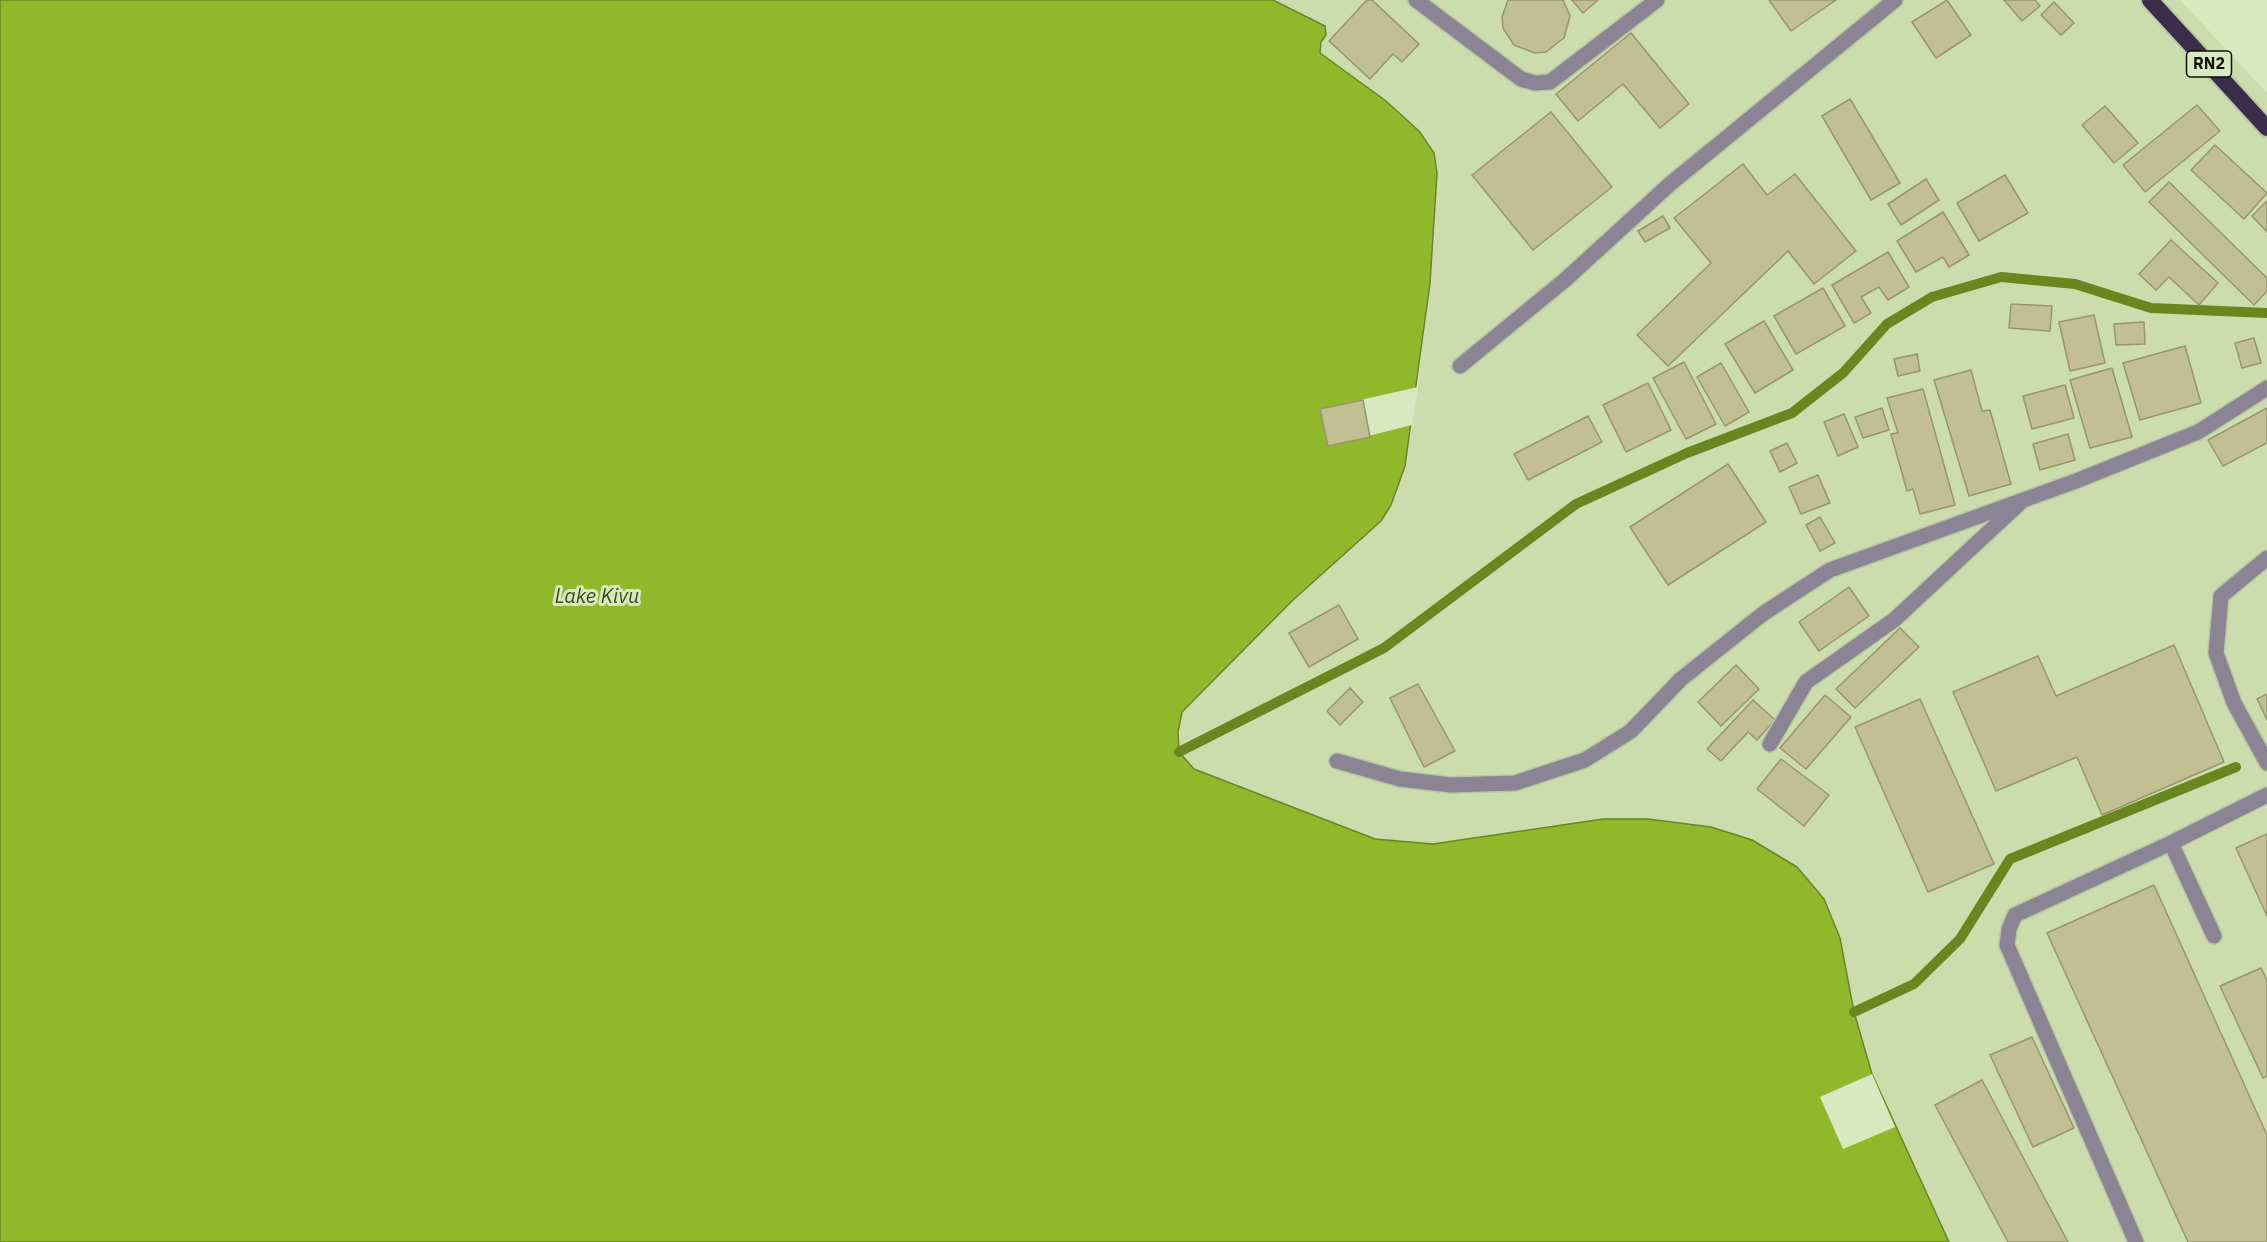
<!DOCTYPE html>
<html>
<head>
<meta charset="utf-8">
<style>
  body { margin:0 }
  canvas { display:block; background:#d9e9bf }
</style>
</head>
<body>
<canvas width="2267" height="1242"></canvas>
<script>
const context = document.querySelector('canvas').getContext('2d');
context.lineJoin = 'round';
function fill(path, color) { context.fillStyle = color; context.fill(path, 'evenodd'); }
const poly = rows => new Path2D(rows.map(r => 'M' + r).join(''));
function strokePath(path, color, width, dash) { context.strokeStyle = color; context.lineWidth = width; context.lineCap = dash ? 'butt' : 'round'; context.setLineDash(dash || []); context.stroke(path); }
function label(font, color, halo, rows, align = 'center') {
  context.font = font + ' "IBM Plex Sans",sans-serif'; context.lineWidth = 6; context.setLineDash([]); context.textBaseline = 'middle'; context.strokeStyle = halo; context.fillStyle = color; for (const [text, x, y, turn = 0] of rows) {
    context.save(); context.translate(x, y); context.rotate((+turn || 0) * Math.PI / 180); context.textAlign = isNaN(turn) ? turn : align; if (halo) context.strokeText(text, 0, 0); context.fillText(text, 0, 0); context.restore();
  }
}
const built = poly([
  [1273,0,2180,0,2267,93,2267,1242,1949,1242,1872,1074,1854,1012,1553,825,1433,844,1375,839,1194,769,1179,752,1178,732,1182,712,1292,601,1381,521,1391,505,1405,466,1418,387,1430,283,1437,173,1419,131,1386,101,1320,53,1321,42,1326,35,1325,26]
]);
const water = poly([
  [0,0,1273,0,1325,26,1326,35,1321,42,1320,53,1386,101,1419,131,1434,153,1437,173,1430,283,1405,466,1391,505,1381,521,1292,601,1182,712,1178,732,1179,752,1194,769,1375,839,1433,844,1603,819,1648,819,1711,827,1752,840,1797,867,1824,899,1840,938,1854,1012,1872,1074,1949,1242,0,1242,0,0]
]);
const pier = poly([
  [1418,387,1412,425,1328,446,1320,409],
  [1872,1074,1895,1127,1843,1149,1820,1097]
]);
const stream = poly([
  [1179,752,1384,648,1576,504,1687,453,1792,413,1843,373,1887,324,1932,297,2001,277,2075,284,2151,308,2267,313],
  [1854,1012,1914,984,1960,939,2010,859,2236,767]
]);
const building = poly([
  [1367,0,1372,0,1419,44,1402,62,1393,54,1370,79,1329,41,1367,0],
  [1508,0,1563,0,1570,16,1564,38,1546,52,1535,53,1514,45,1503,28,1502,17,1508,0],
  [1572,0,1598,0,1583,13,1572,0],
  [1769,0,1836,0,1791,31,1769,0],
  [1947,0,1971,35,1936,58,1912,22,1947,0],
  [2004,0,2035,0,2040,6,2022,21,2004,0],
  [2054,2,2074,23,2061,35,2041,15,2054,2],
  [1631,33,1689,104,1660,128,1623,84,1578,121,1556,94,1631,33],
  [1850,99,1900,183,1871,200,1822,116,1850,99],
  [2197,105,2220,131,2145,192,2123,165,2197,105],
  [2105,106,2138,143,2114,163,2082,125,2105,106],
  [1551,112,1612,187,1533,250,1472,175,1551,112],
  [2215,145,2267,193,2244,219,2191,170,2215,145],
  [1743,164,1767,195,1795,174,1856,251,1814,284,1788,251,1668,366,1637,335,1711,263,1674,218,1743,164],
  [2005,175,2028,213,1979,241,1957,203,2005,175],
  [1926,179,1939,200,1901,225,1888,204,1926,179],
  [2169,182,2267,278,2267,291,2254,305,2149,202,2169,182],
  [2267,201,2267,232,2252,216,2267,201],
  [1943,212,1969,255,1949,267,1943,257,1916,272,1897,241,1943,212],
  [1663,216,1670,228,1645,242,1638,231,1663,216],
  [2171,240,2218,283,2199,305,2169,277,2156,290,2139,274,2171,240],
  [1888,252,1909,287,1888,300,1879,287,1861,297,1871,313,1854,323,1832,285,1888,252],
  [1823,288,1845,326,1796,354,1774,316,1823,288],
  [2011,304,2052,306,2050,331,2009,328,2011,304],
  [2094,315,2105,363,2070,371,2059,322,2094,315],
  [1764,321,1793,370,1755,393,1725,344,1764,321],
  [2144,322,2145,344,2116,345,2114,324,2144,322],
  [2254,338,2261,363,2242,368,2235,343,2254,338],
  [2185,346,2201,403,2140,420,2123,363,2185,346],
  [1917,354,1920,371,1898,376,1894,359,1917,354],
  [1684,362,1716,424,1686,439,1653,378,1684,362],
  [1721,363,1749,412,1725,426,1697,377,1721,363],
  [2112,368,2132,437,2090,448,2070,380,2112,368],
  [1971,370,1982,411,1990,410,2011,484,1969,496,1934,380,1971,370],
  [1648,383,1671,430,1626,452,1603,405,1648,383],
  [2065,385,2074,418,2032,429,2023,396,2065,385],
  [1923,389,1955,505,1920,514,1913,489,1907,491,1891,434,1898,433,1887,398,1923,389],
  [1363,400,1370,437,1328,446,1320,409,1363,400],
  [1882,408,1889,430,1863,438,1855,417,1882,408],
  [2267,408,2267,443,2223,466,2208,440,2267,408],
  [1844,414,1858,447,1838,456,1824,422,1844,414],
  [1588,416,1602,442,1528,480,1514,454,1588,416],
  [2068,434,2075,460,2040,470,2033,444,2068,434],
  [1787,443,1797,463,1780,472,1770,451,1787,443],
  [1728,464,1766,522,1668,585,1630,527,1728,464],
  [1818,475,1830,503,1801,514,1789,487,1818,475],
  [1820,517,1835,543,1820,551,1806,525,1820,517],
  [1849,587,1869,616,1819,651,1799,622,1849,587],
  [1339,605,1358,639,1309,667,1289,633,1339,605],
  [1900,628,1919,647,1855,708,1836,689,1900,628],
  [2174,645,2224,762,2102,815,2077,757,1996,791,1953,692,2038,656,2056,696,2174,645],
  [1736,665,1759,689,1721,726,1698,702,1736,665],
  [1418,684,1455,751,1424,767,1390,698,1418,684],
  [1350,688,1363,702,1340,725,1327,711,1350,688],
  [2267,694,2267,720,2257,699,2267,694],
  [1825,695,1851,717,1806,769,1780,748,1825,695],
  [1920,699,1994,864,1928,892,1855,727,1920,699],
  [1753,700,1775,720,1757,740,1748,732,1721,761,1707,749,1753,700],
  [1781,759,1829,795,1804,826,1757,789,1781,759],
  [2267,834,2267,916,2236,848,2267,834],
  [2154,885,2267,1135,2267,1242,2188,1242,2047,933,2154,885],
  [2261,968,2267,980,2267,1076,2263,1078,2220,986,2261,968],
  [2032,1037,2074,1128,2033,1147,1990,1055,2032,1037],
  [1982,1080,2068,1242,2008,1242,1935,1105,1982,1080]
]);
const service = poly([
  [1416,0,1521,79,1535,83,1550,82,1657,0],
  [1460,366,1565,280,1670,184,1895,0],
  [2267,558,2221,596,2216,653,2234,703,2267,763],
  [1770,744,1806,682,1894,620,2022,501],
  [2171,843,2214,936],
  [2136,1242,2007,945,2009,929,2015,915,2171,843,2267,795]
]);
const minor = poly([
  [1337,761,1400,779,1451,785,1515,783,1585,760,1631,731,1681,679,1764,613,1830,570,2076,481,2198,432,2267,388]
]);
const trunk = poly([
  [2150,0,2267,128]
]);
const shields = [
  [2209,64,45]
];
const shieldNames = [
  ["RN2",2209,64]
];
const waterNames = [
  ["Lake Kivu",597,597]
];
fill(built, '#cbddad');
fill(water, '#91b82b');
strokePath(water, '#69861f', 1.5);
fill(pier, '#d9e9bf');
strokePath(stream, '#69861f', 10);
fill(building, '#c2bf93');
strokePath(building, '#98956b', 1.5);
strokePath(service, '#b8c7a1', 18);
strokePath(minor, '#b8c7a1', 18);
strokePath(trunk, '#b8c7a1', 20);
strokePath(service, '#8b8495', 15);
strokePath(minor, '#8b8495', 15);
strokePath(trunk, '#3a2c4a', 16);
for (const [x, y, w] of shields) { const box = new Path2D(); box.roundRect(x - w / 2, y - 13, w, 26, 4.5); context.fillStyle = '#d9e9bf'; context.fill(box); strokePath(box, '#0d1204', 1.5); }
label('bold 16px', '#0d1204', null, shieldNames);
label('italic 20px', '#3c4c17', '#d9e9bf', waterNames);
</script>
</body>
</html>
